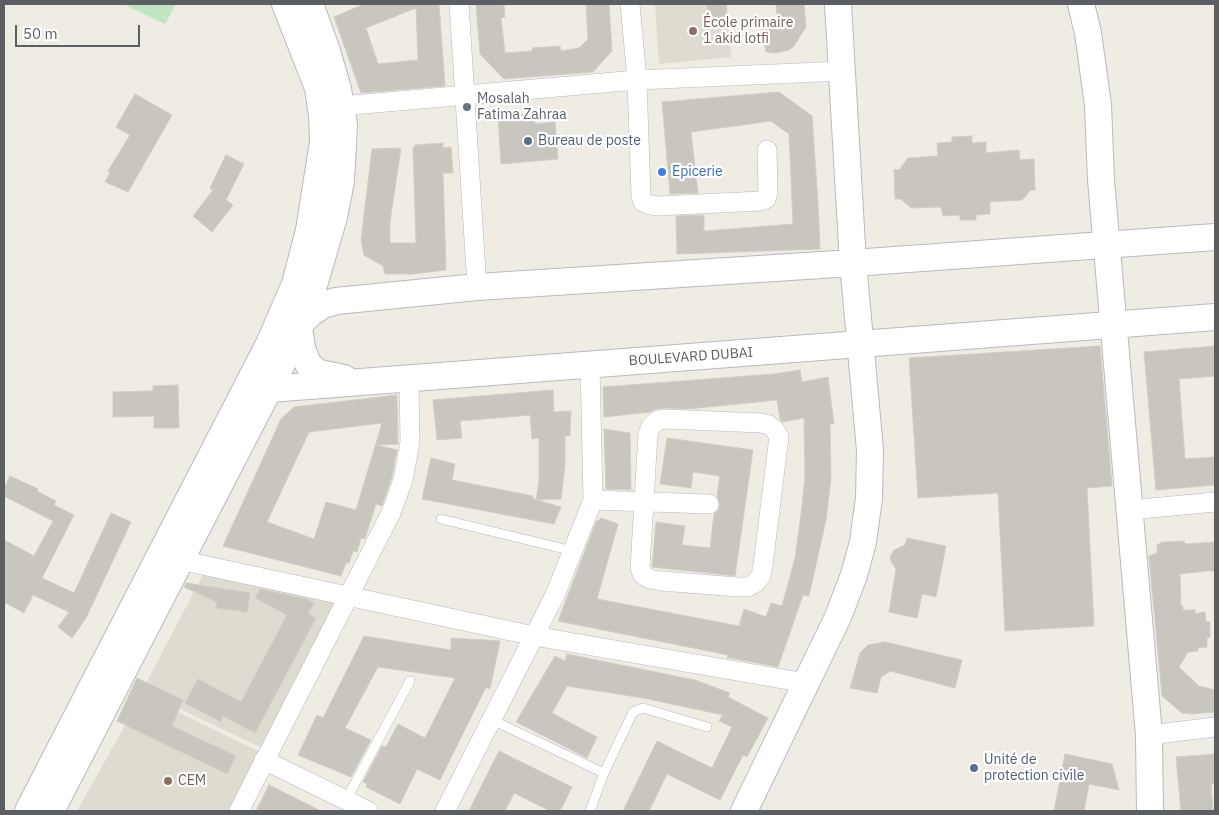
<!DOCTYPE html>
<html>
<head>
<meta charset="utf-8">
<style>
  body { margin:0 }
  #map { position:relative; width:1219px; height:815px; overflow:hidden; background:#eeece3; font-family:"IBM Plex Sans",sans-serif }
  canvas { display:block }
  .frame { position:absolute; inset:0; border:5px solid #5b5f64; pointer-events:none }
  .scale { position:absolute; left:15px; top:25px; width:125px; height:22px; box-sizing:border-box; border:2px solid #5b5f64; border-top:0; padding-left:6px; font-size:15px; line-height:18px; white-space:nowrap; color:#5b5f64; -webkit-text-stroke:4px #fff; paint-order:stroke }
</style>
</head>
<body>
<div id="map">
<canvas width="1219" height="815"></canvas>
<div class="frame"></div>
<div class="scale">50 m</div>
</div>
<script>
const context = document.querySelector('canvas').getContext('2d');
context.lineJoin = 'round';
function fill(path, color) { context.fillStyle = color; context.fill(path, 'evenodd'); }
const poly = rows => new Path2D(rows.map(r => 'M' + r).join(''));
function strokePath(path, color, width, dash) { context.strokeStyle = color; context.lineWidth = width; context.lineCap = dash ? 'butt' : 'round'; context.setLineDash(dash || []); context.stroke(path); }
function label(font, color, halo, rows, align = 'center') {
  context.font = font + ' "IBM Plex Sans",sans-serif'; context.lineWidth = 4.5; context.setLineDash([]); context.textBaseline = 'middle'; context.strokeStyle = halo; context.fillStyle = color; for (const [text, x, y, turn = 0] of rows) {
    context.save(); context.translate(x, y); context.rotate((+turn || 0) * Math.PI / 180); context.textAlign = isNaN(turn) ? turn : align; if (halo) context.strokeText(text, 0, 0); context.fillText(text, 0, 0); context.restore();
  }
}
const education = poly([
  [655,4,727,4,731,57,659,64],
  [205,571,334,599,332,613,262,748,142,691],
  [142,695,258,751,228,811,77,811]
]);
const green = poly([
  [123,4,176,4,165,24]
]);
const building = poly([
  [364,4,439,4,445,86,361,93,334,17,364,4],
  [416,8,418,60,378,64,366,28,416,8],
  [476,4,504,4,505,17,501,18,505,53,532,51,532,48,560,46,561,51,579,48,588,39,586,4,609,4,612,51,593,72,504,79,480,54,476,4],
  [707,4,726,4,727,21,708,21,707,4],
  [776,4,804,4,806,27,794,46,789,50,776,53,766,52,762,28,775,27,777,14,776,4],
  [779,92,812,116,818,203,820,249,677,254,676,216,704,215,704,231,793,224,789,134,771,121,691,132,698,193,670,194,662,102,779,92],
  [135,94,172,115,128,192,105,182,110,172,108,171,130,135,116,127,135,94],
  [534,114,535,124,555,122,558,159,501,164,498,117,534,114],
  [972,136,972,143,986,142,986,153,1019,150,1020,160,1034,159,1035,190,1031,190,1022,200,990,202,990,214,976,215,976,220,960,220,960,215,943,216,941,207,911,208,901,199,895,199,894,169,899,170,908,158,938,156,937,143,952,142,952,137,972,136],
  [443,143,443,148,451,147,453,173,443,173,446,270,413,274,385,274,383,266,364,255,361,240,372,149,401,148,390,222,390,243,416,243,413,147,415,147,415,145,443,143],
  [226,155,244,164,226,200,233,205,212,232,193,216,213,190,210,188,226,155],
  [1100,346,1112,486,1087,488,1094,626,1005,631,998,493,918,498,909,358,1100,346],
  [1215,346,1215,376,1179,379,1185,459,1215,457,1215,485,1156,490,1144,352,1215,346],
  [800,370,802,382,828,377,834,424,830,424,831,478,826,520,809,596,803,595,778,667,730,658,727,658,728,655,558,621,596,522,601,518,618,524,597,599,739,626,744,609,766,617,771,603,782,606,795,558,801,515,805,476,804,418,782,422,780,419,777,400,688,409,665,408,656,409,650,412,604,417,603,387,774,374,800,370],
  [178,385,179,428,154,428,154,416,113,417,113,392,153,391,153,386,178,385],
  [553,390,554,412,571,411,570,436,565,436,565,464,561,499,537,500,561,507,554,524,422,499,431,458,455,464,452,480,533,496,533,499,536,500,539,481,539,438,532,439,530,415,460,421,462,438,437,440,433,400,553,390],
  [397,395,398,444,377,445,397,450,392,477,382,506,376,504,365,539,361,538,357,552,353,551,349,563,346,563,341,576,223,546,281,419,294,407,397,395],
  [382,423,356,510,326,502,314,539,267,522,309,432,382,423],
  [604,429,630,433,631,490,606,489,604,429],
  [667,438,753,450,735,576,652,567,656,522,685,526,682,545,710,548,714,514,718,510,720,505,717,496,720,476,693,472,691,488,660,484,667,438],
  [10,476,38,489,37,491,56,501,54,505,74,515,42,578,74,593,111,513,131,522,86,618,72,638,58,627,69,612,33,595,24,613,4,602,4,540,34,556,53,521,4,496,4,489,10,476],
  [907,538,946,546,936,597,922,594,917,618,889,612,896,569,892,563,890,557,894,550,905,545,907,538],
  [1184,541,1185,544,1215,542,1215,571,1206,571,1180,574,1181,606,1183,606,1183,610,1195,610,1195,614,1205,612,1206,622,1210,622,1210,637,1207,638,1207,647,1198,648,1198,651,1188,652,1179,667,1199,686,1215,690,1215,712,1192,714,1182,713,1162,696,1149,556,1157,553,1157,545,1162,542,1184,541],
  [186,583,250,593,247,612,216,608,217,602,184,587,186,583],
  [260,589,307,599,314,603,308,614,316,618,255,733,223,716,221,722,185,703,198,679,241,702,287,615,255,598,260,589],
  [364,636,451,650,451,638,500,641,490,689,486,687,440,780,417,769,400,804,366,787,367,784,363,782,382,746,386,747,398,724,425,738,455,678,378,667,345,728,371,740,351,777,298,755,317,715,323,718,364,636],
  [885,642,962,660,955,688,890,671,881,677,877,693,850,688,860,653,868,645,885,642],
  [567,654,695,680,730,693,728,697,768,718,747,757,743,755,720,800,667,774,649,811,623,811,657,741,712,768,732,727,719,721,723,715,643,698,567,686,552,713,597,737,587,758,516,722,555,656,565,661,567,654],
  [137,678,183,700,172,726,236,756,227,774,117,721,137,678],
  [499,751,572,787,560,811,550,811,514,793,505,811,469,811,499,751],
  [1065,754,1112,764,1119,790,1089,784,1084,811,1054,811,1065,754],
  [1215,754,1215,784,1211,784,1213,811,1181,811,1176,757,1215,754],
  [269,785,321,811,256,811,269,785]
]);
const lane = poly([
  [441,519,573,551],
  [492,720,604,773],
  [346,800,410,681],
  [590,811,604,773,633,712,643,708,707,727]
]);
const street = poly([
  [459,4,477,287],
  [630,4,637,80,641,196,643,202,650,205,658,206,761,201,766,199,768,193,767,150],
  [330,107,637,80,843,71],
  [666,419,761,423,769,425,775,430,779,437,763,565,761,576,755,583,748,587,738,587,661,581,650,579,643,575,640,568,648,434,651,426,658,420,666,419],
  [593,500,709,504],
  [1130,510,1215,502],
  [170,558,534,636,806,683],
  [1149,735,1215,727],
  [264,760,368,811],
  [239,811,391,513,403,480,410,442,409,378],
  [445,811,555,595,593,500,590,364]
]);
const secondary = poly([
  [1081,4,1088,33,1098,105,1101,180,1149,735,1150,811],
  [298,322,302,348,308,364,319,373,344,378],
  [269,344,298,326,311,313,323,305,336,301,477,287,853,263,1215,237],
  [269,389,1215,317],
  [28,811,269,344,295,284,309,230,323,142,322,116,318,88,285,4],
  [51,811,286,356,311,295,334,217,341,181,344,125,338,89,327,51,310,4],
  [744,811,838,617,854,575,863,542,869,498,870,450,853,263,838,4]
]);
const markers = [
  [693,31,5,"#8d6e63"],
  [467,107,5,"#6b7280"],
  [528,141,5,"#5c6f8a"],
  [662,172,5,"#3f7fe0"],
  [974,768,5,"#5c6f8a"],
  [168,781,5,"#8d6e63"]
];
const educationNames = [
  ["École primaire",703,23],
  ["1 akid lotfi",703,39],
  ["CEM",178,781]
];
const worshipNames = [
  ["Mosalah",477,99],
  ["Fatima Zahraa",477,115]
];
const serviceNames = [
  ["Bureau de poste",538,141],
  ["Unité de",984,760],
  ["protection civile",984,776]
];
const shopNames = [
  ["Epicerie",672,172]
];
const streetNames = [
  ["BOULEVARD DUBAI",691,357,-4]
];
fill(education, '#dedbd1');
fill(green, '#bfe6c1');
fill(building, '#c9c6c0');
strokePath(building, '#d3cec2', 1);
strokePath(lane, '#b6b9be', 10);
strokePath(street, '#b6b9be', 20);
strokePath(secondary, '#b7bac0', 28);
strokePath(lane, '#fff', 9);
strokePath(street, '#fff', 19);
strokePath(secondary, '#fff', 26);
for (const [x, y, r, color] of markers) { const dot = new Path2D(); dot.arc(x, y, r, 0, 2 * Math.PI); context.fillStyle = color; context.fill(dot); strokePath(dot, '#fff', 2); }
label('14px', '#785e54', '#fff', educationNames, 'left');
label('14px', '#5b616d', '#fff', worshipNames, 'left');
label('14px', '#4e5e75', '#fff', serviceNames, 'left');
label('14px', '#366cbe', '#fff', shopNames, 'left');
label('14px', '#5b5f64', '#fff', streetNames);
</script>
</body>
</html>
